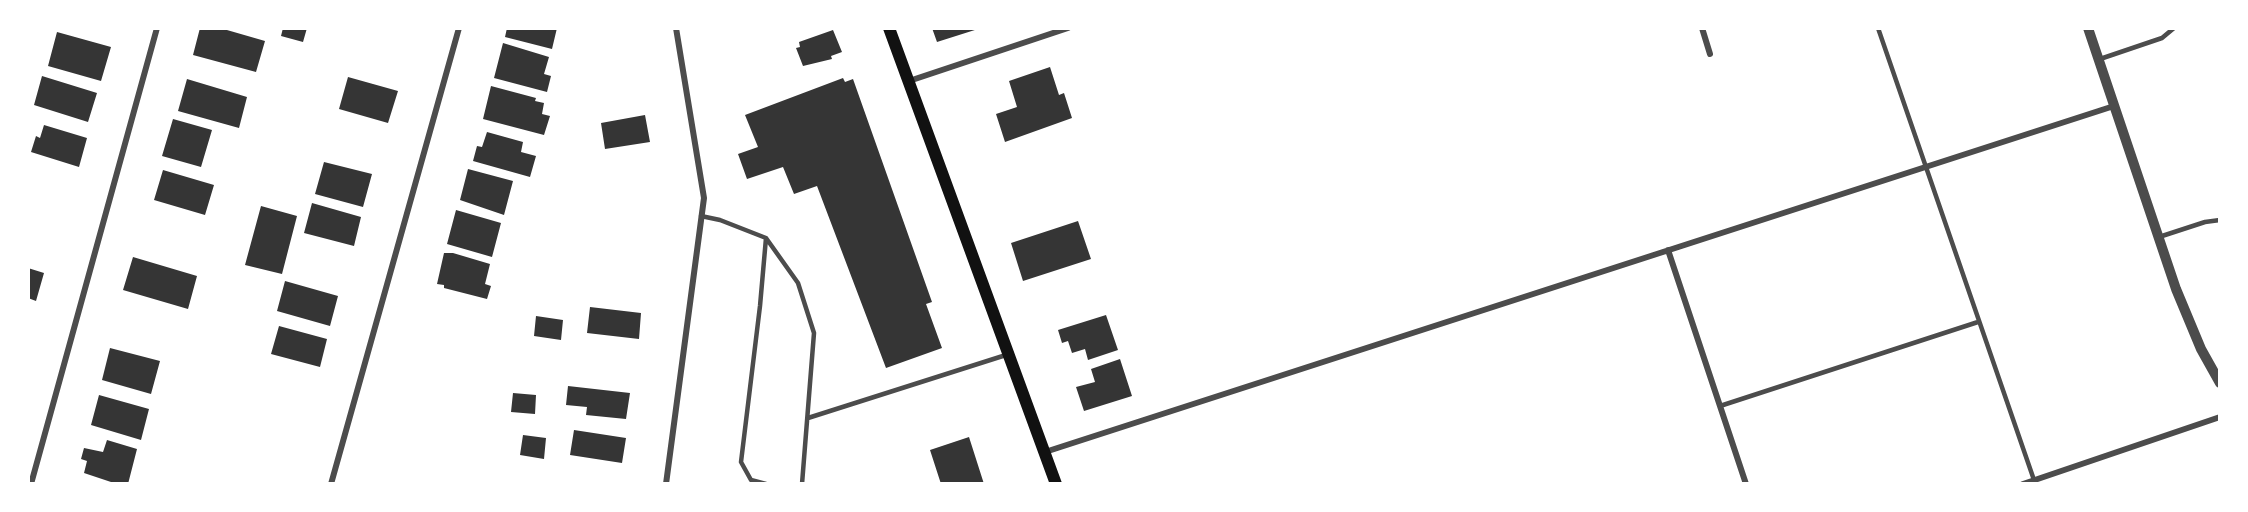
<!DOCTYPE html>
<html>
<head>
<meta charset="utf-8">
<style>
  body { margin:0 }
  #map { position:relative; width:2248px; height:512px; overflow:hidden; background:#fff; font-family:Ubuntu,sans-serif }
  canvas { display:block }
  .frame { position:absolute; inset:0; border:30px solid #fff; pointer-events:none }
</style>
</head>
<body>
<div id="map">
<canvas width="2248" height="512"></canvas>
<div class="frame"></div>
</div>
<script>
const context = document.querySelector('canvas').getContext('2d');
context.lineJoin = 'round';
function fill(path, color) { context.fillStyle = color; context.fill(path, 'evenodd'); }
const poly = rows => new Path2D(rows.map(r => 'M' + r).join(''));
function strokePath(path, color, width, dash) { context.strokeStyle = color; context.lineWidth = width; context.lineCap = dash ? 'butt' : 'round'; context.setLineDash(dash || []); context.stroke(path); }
const building = poly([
  [200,28,220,28,265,41,256,72,193,55],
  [283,28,307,28,303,42,281,36],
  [507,28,557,28,552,49,505,37],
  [932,28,978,28,978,29,937,42],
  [833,30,842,52,831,56,832,59,803,66,796,48,800,47,799,42],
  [57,32,111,47,101,81,48,66],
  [503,43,549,57,544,74,551,76,547,92,494,78],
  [1050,67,1059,95,1064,93,1072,118,1005,142,996,114,1017,107,1009,81],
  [42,76,97,93,88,122,34,105],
  [348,77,398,91,388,123,339,109],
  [843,78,845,82,853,79,932,302,926,304,942,348,886,368,817,186,794,194,783,167,747,179,738,154,758,147,745,115],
  [187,79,247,97,239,128,178,111],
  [491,86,536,98,535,101,544,103,542,114,550,116,544,135,483,119],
  [645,115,650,142,605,149,601,123],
  [173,119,212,130,201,167,162,156],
  [44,125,87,138,79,167,31,152,36,136,40,138],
  [487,132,523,142,521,152,536,156,530,177,473,161,477,146,482,147],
  [324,162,372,174,363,207,315,194],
  [468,169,513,181,504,215,460,200],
  [163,170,214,185,205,215,154,200],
  [312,203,361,217,354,246,304,233],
  [261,206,297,216,282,274,245,265],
  [456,210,501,223,492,257,447,244],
  [1078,221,1091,259,1023,281,1011,243],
  [444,253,453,253,490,264,485,284,491,286,487,299,444,288,444,285,437,284],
  [133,257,197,276,188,309,123,290],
  [28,268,44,273,36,301,28,298],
  [285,281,338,296,330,326,277,311],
  [590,307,641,313,639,339,587,333],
  [1106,315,1118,350,1088,360,1085,349,1072,353,1068,341,1062,343,1058,330],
  [536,316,563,320,561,340,534,336],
  [279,326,327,339,320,367,271,354],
  [110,348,160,361,151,394,102,380],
  [1120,359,1132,396,1084,411,1076,387,1095,382,1091,369],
  [568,386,630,393,626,419,586,415,587,407,566,405],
  [513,393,536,395,535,414,511,412],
  [99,395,149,409,141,440,91,425],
  [574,430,626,438,622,463,570,455],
  [523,435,546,438,544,459,520,455],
  [969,437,984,484,941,484,930,450],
  [107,440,137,449,128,484,117,484,84,473,87,461,81,459,84,448,103,452]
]);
const service = poly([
  [1878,28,2034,480],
  [2100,59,2162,38,2174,28],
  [701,216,720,220,766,238,798,283,814,333,802,484],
  [2159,237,2205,222,2220,220],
  [1720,406,1978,322],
  [808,418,1006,355],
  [766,484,751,480,741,462,760,306,766,238]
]);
const minor = poly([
  [1702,28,1710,54],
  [909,81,1068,28],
  [1668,250,1746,484],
  [1045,452,2114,106],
  [31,484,157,28],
  [331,484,459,28],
  [666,484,704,198,676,28],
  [2023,484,2220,417]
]);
const tertiary = poly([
  [2088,28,2176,289,2201,349,2220,383]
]);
const secondary = poly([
  [889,28,1056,484]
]);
fill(building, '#353535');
strokePath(service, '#4c4c4c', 4.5);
strokePath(minor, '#4c4c4c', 6);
strokePath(tertiary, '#4c4c4c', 10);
strokePath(secondary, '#111', 12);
</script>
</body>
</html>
